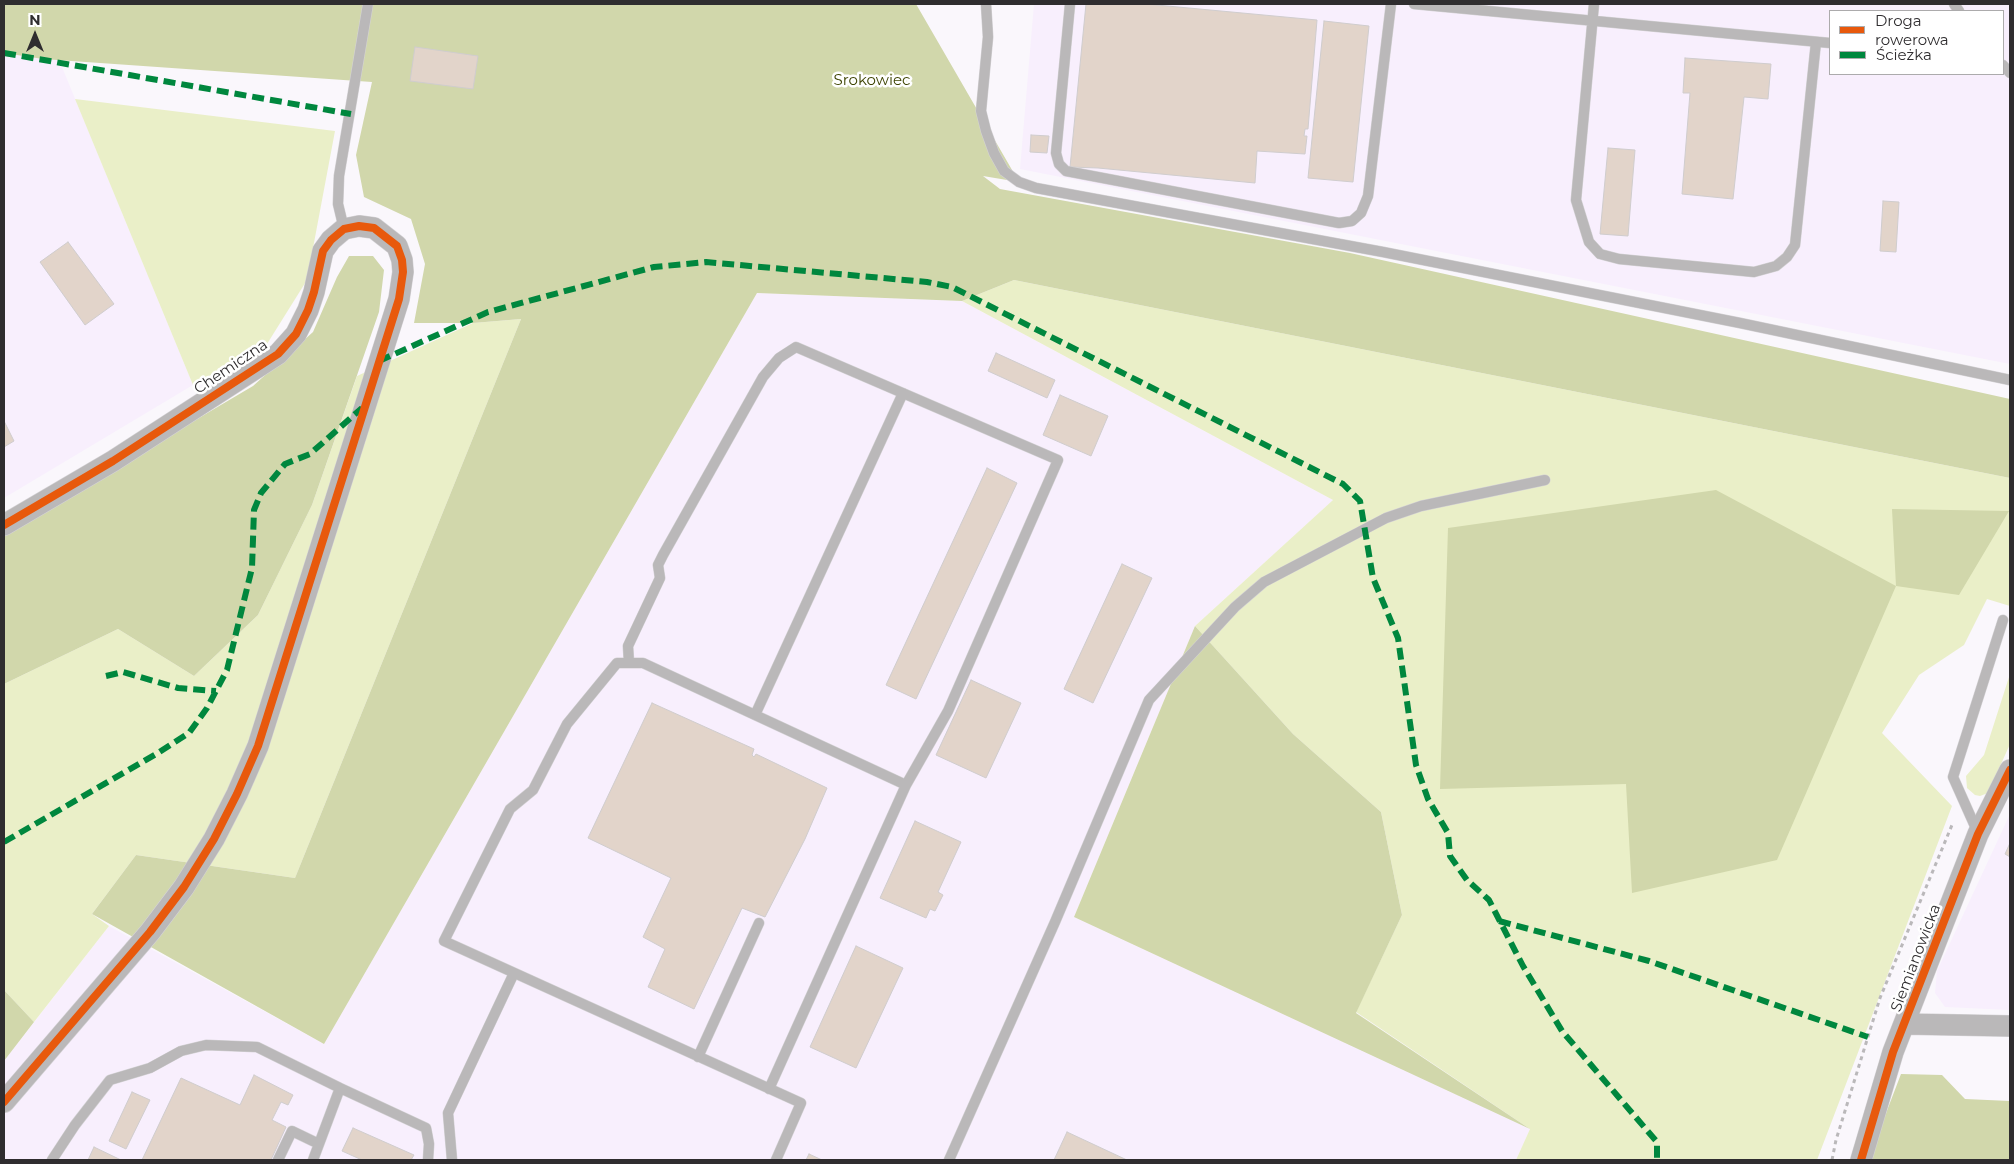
<!DOCTYPE html>
<html>
<head>
<meta charset="utf-8">
<style>
  body { margin:0 }
  #map { position:relative; width:2014px; height:1164px; overflow:hidden; background:#faf7fc; font-family:Montserrat,sans-serif }
  canvas { display:block }
  .frame { position:absolute; inset:0; border:5px solid #2f2d2f; pointer-events:none }
  .legend { position:absolute; left:1829px; top:10px; width:175px; height:65px; box-sizing:border-box; background:#fff; border:1px solid #acabac; margin:0; padding:6px 9px; list-style:none; font-size:15px; color:#2f2d2f }
  .legend li { display:flex; align-items:center; gap:10px; height:25px }
  .legend b { width:25px; border:1px solid #acabac }
  .north { position:absolute; left:10px; top:10px; width:50px; height:50px; -webkit-text-stroke:4px #fff; paint-order:stroke; rotate:0deg; font-size:14px; font-weight:700; line-height:20px; text-align:center; color:#2f2d2f }
  .north::after { content:''; display:block; margin:auto; width:18px; height:22px; background:#2f2d2f; clip-path:polygon(50% 0,100% 100%,50% 72%,0 100%) }
</style>
</head>
<body>
<div id="map">
<canvas width="2014" height="1164"></canvas>
<div class="frame"></div>
<ul class="legend">
<li><b style="height:6px;background:#e8590c"></b>Droga rowerowa</li>
<li><b style="height:6px;background:#00873e"></b>Ścieżka</li>
</ul>
<div class="north">N</div>
</div>
<script>
const context = document.querySelector('canvas').getContext('2d');
context.lineJoin = 'round';
function fill(path, color) { context.fillStyle = color; context.fill(path, 'evenodd'); }
const poly = rows => new Path2D(rows.map(r => 'M' + r).join(''));
function strokePath(path, color, width, dash) { context.strokeStyle = color; context.lineWidth = width; context.lineCap = dash ? 'butt' : 'round'; context.setLineDash(dash || []); context.stroke(path); }
function label(font, color, halo, rows, align = 'center') {
  context.font = font + ' Montserrat,sans-serif'; context.lineWidth = 5; context.setLineDash([]); context.textBaseline = 'middle'; context.strokeStyle = halo; context.fillStyle = color; for (const [text, x, y, turn = 0] of rows) {
    context.save(); context.translate(x, y); context.rotate((+turn || 0) * Math.PI / 180); context.textAlign = isNaN(turn) ? turn : align; if (halo) context.strokeText(text, 0, 0); context.fillText(text, 0, 0); context.restore();
  }
}
const industrial = poly([
  [1034,4,2010,4,2010,364,1020,169],
  [1830,11,2003,11,2003,74,1830,74],
  [4,40,55,50,193,385,4,498],
  [757,293,962,301,1333,500,1195,626,1074,917,1530,1129,1516,1160,4,1160,4,1061,109,926,324,1044],
  [2010,814,2010,1010,1945,1007,1935,993,1937,971]
]);
const green = poly([
  [75,99,335,131,307,280,267,344,193,385],
  [1014,280,2010,478,2010,606,1987,599,1964,645,1919,675,1882,733,1952,806,1817,1160,1516,1160,1530,1129,1356,1012,1402,915,1381,812,1293,734,1195,626,1333,500,962,301],
  [521,319,295,878,136,855,92,914,109,926,34,1022,4,990,4,684,118,629,194,676,258,615,312,505,357,376,473,323],
  [2010,674,2010,744,1988,793,1980,796,1975,795,1967,788,1966,776,1984,755]
]);
const forest = poly([
  [4,4,916,4,1019,182,983,176,1000,189,1350,253,2010,399,2010,478,1014,280,962,301,757,293,324,1044,92,914,136,855,295,878,521,319,473,323,414,323,425,264,411,219,364,197,356,155,372,82,43,59,4,53],
  [349,256,373,256,384,270,379,312,312,505,258,615,194,676,118,629,4,684,4,533,253,386,313,332,337,277],
  [1716,490,1896,586,1892,509,2009,511,1959,595,1896,586,1777,860,1632,893,1626,784,1440,789,1448,528],
  [1195,626,1293,734,1381,812,1402,915,1356,1013,1530,1129,1074,917],
  [4,990,34,1022,4,1061],
  [1901,1074,1942,1075,1965,1099,2010,1101,2010,1160,1868,1160]
]);
const building = poly([
  [1086,4,1146,4,1317,20,1308,129,1305,129,1304,136,1307,136,1305,154,1257,151,1255,183,1098,168,1070,167,1086,4],
  [1324,21,1369,26,1353,182,1308,178,1324,21],
  [415,47,478,56,473,89,410,81,415,47],
  [1685,58,1771,64,1768,99,1744,97,1733,199,1682,194,1690,93,1683,93,1685,58],
  [1031,135,1049,136,1047,153,1030,152,1031,135],
  [1608,148,1635,150,1628,236,1600,234,1608,148],
  [1883,201,1899,202,1896,252,1880,251,1883,201],
  [68,242,114,304,85,325,40,262,68,242],
  [996,353,1055,380,1047,398,988,371,996,353],
  [1060,395,1108,416,1091,456,1043,435,1060,395],
  [4,421,14,441,4,447,4,421],
  [987,468,1017,483,916,699,886,685,987,468],
  [1122,564,1152,578,1093,703,1064,689,1122,564],
  [971,680,1021,703,986,778,936,755,971,680],
  [652,703,754,749,752,755,754,757,756,754,827,788,805,839,765,917,742,908,694,1009,648,987,665,949,643,937,671,878,588,838,652,703],
  [915,821,961,842,938,892,943,895,935,911,930,909,926,918,880,898,915,821],
  [2010,843,2010,857,2005,854,2010,843],
  [856,946,903,968,856,1068,810,1047,856,946],
  [254,1075,293,1095,288,1105,281,1102,272,1120,286,1127,271,1160,142,1160,181,1078,240,1105,254,1075],
  [132,1092,150,1100,126,1149,109,1141,132,1092],
  [353,1128,414,1155,411,1160,362,1160,342,1151,353,1128],
  [1067,1132,1127,1160,1054,1160,1067,1132],
  [94,1147,121,1160,88,1160,94,1147],
  [809,1154,822,1160,806,1160,809,1154]
]);
const path = poly([
  [1832,1160,1836,1140,1880,998,1952,825]
]);
const service = poly([
  [986,4,988,37,981,111,986,131,994,153,1004,171,1019,182,1036,188,1383,252,1740,323,2010,380],
  [1070,4,1056,153,1059,164,1066,171,1339,223,1352,221,1361,213,1368,196,1391,4],
  [1414,4,1830,43],
  [1594,4,1576,200,1589,242,1600,254,1619,259,1754,272,1776,266,1787,257,1795,245,1816,42],
  [1954,4,1959,11],
  [2003,65,2010,73],
  [344,229,338,204,339,176,368,4],
  [629,663,628,646,660,578,658,565,663,555,763,377,779,358,796,347,1058,460,948,711,906,785,769,1089],
  [755,715,903,393],
  [1978,833,1953,777,2003,620],
  [698,1057,759,923],
  [52,1160,75,1125,110,1080,150,1068,181,1051,206,1045,257,1047,340,1088],
  [278,1160,292,1131,319,1144],
  [313,1160,340,1088,426,1128,429,1144,428,1160],
  [452,1160,448,1113,514,973],
  [776,1160,801,1103,444,941,510,809,533,790,567,724,617,663,643,663,906,785],
  [949,1160,1055,922,1149,700,1235,607,1264,582,1386,518,1421,506,1545,480]
]);
const minor = poly([
  [4,525,113,461,278,354,296,334,308,310,314,292,323,251,331,240,344,229,359,226,374,228,397,246,402,260,403,272,399,299,258,746,237,794,214,839,184,887,150,932,4,1102],
  [1906,1024,2010,1026],
  [1861,1160,1893,1052,1978,834,2010,770]
]);
const quiet = poly([
  [4,53,351,114],
  [379,361,488,312,654,267,706,262,927,282,952,287,1343,484,1360,501,1373,578,1398,638,1416,765,1428,799,1448,833,1450,856,1467,880,1489,900,1523,966,1562,1031,1657,1142,1657,1160],
  [106,676,123,672,178,688,216,691],
  [4,842,158,753,189,733,207,708,227,670,252,568,254,510,261,493,285,464,310,454,362,408],
  [1499,921,1649,961,1868,1037]
]);
const cycleway = poly([
  [4,525,113,461,278,354,296,334,308,310,314,292,323,251,331,240,344,229,359,226,374,228,397,246,402,260,403,272,399,299,258,746,237,794,214,839,184,887,150,932,4,1102],
  [1861,1160,1893,1052,1978,834,2010,770]
]);
const parkNames = [
  ["Srokowiec",872,81]
];
const streetNames = [
  ["Chemiczna",231,367,-34],
  ["Siemianowicka",1916,958,-69]
];
fill(industrial, '#f8effd');
fill(green, '#eaefc8');
fill(forest, '#d1d7ab');
fill(building, '#e2d4ca');
strokePath(building, '#d0cdce', 1);
strokePath(service, '#d5d3d6', 11);
strokePath(minor, '#d5d3d6', 22);
strokePath(path, '#bab8ba', 3, [4, 4]);
strokePath(service, '#bab8b9', 10);
strokePath(minor, '#bab8b9', 21);
strokePath(quiet, '#00873e', 6, [12, 6]);
strokePath(cycleway, '#e8590c', 8);
label('15px', '#3d4300', '#fff', parkNames);
label('15px', '#2f2d2f', '#fff', streetNames);
</script>
</body>
</html>
